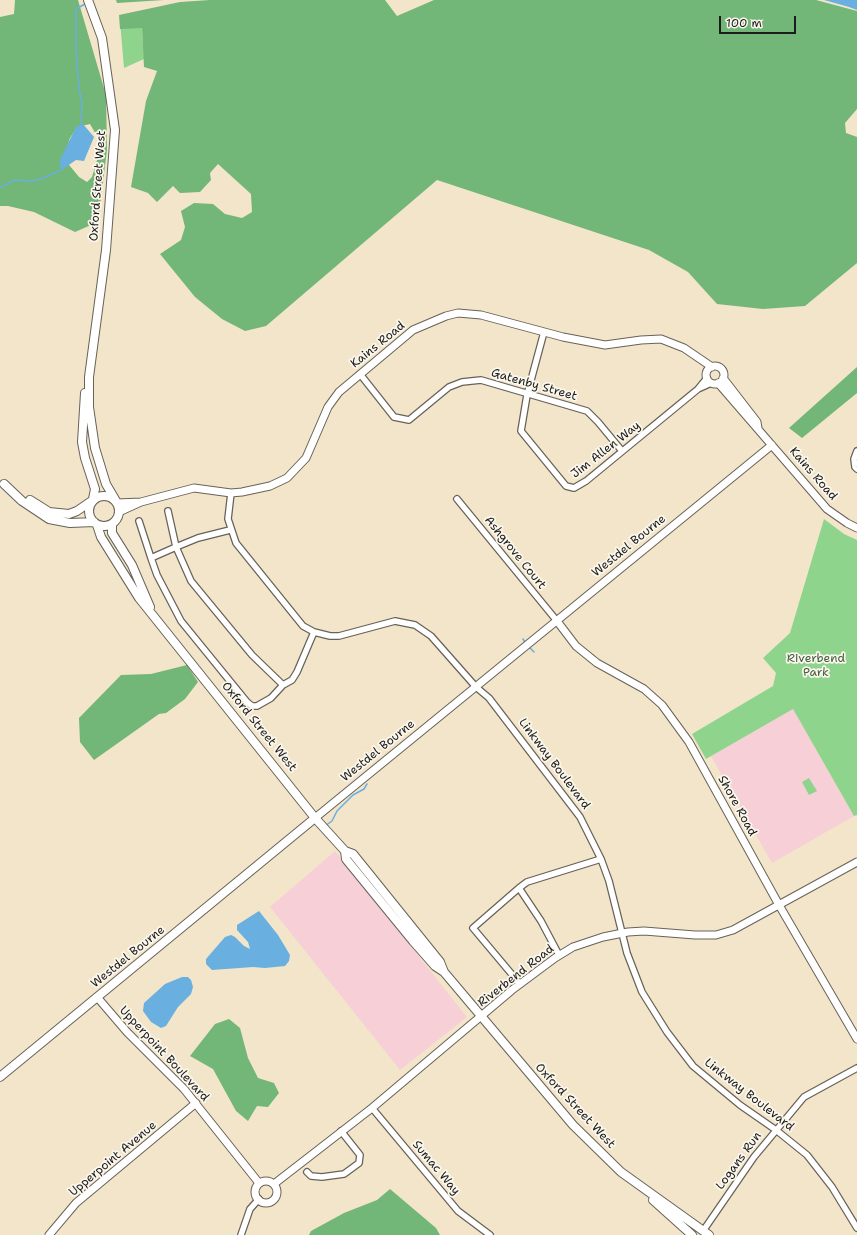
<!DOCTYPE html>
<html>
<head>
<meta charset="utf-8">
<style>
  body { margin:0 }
  #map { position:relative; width:857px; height:1235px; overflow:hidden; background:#f3e5ca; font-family:"Shantell Sans",sans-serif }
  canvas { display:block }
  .scale { position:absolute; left:719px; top:16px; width:77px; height:18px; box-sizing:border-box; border:2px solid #1c1c1c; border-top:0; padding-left:5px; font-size:12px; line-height:14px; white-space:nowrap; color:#1c1c1c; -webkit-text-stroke:3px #fbf7ec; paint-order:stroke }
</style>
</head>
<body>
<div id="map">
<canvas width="857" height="1235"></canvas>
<div class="scale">100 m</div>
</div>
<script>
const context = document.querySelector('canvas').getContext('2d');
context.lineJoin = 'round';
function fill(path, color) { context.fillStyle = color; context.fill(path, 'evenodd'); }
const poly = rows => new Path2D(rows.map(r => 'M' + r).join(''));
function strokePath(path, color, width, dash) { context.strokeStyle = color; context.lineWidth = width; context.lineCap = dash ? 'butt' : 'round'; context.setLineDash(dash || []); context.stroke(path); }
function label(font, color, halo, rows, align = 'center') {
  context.font = font + ' "Shantell Sans",sans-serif'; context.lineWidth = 3.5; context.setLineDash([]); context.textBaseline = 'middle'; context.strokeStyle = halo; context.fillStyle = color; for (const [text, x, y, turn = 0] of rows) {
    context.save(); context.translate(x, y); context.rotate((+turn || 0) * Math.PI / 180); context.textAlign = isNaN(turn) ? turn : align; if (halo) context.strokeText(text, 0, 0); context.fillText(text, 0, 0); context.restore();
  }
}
const built = poly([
  [793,709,854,816,772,863,711,756],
  [335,851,467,1017,400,1070,270,907]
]);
const green = poly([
  [141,17,144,59,124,68,120,21],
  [824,519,844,534,857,540,857,815,854,816,793,709,706,759,692,734,773,686,776,673,763,658,790,633],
  [809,778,817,791,809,795,802,782]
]);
const forest = poly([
  [15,0,78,0,106,95,107,150,98,222,75,232,34,212,8,206,0,206,0,17,14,14],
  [90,124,98,138,100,150,92,177,87,182,79,177,65,160,65,154,70,138,77,127],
  [116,0,164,0,117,3],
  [210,0,385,0,397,16,434,0,816,0,857,11,857,109,845,123,846,133,857,137,857,263,805,306,763,309,717,304,688,272,649,250,437,180,266,326,245,331,222,319,195,297,160,254,181,240,185,227,181,211,194,203,213,204,225,214,242,218,252,212,251,194,218,164,210,173,211,180,200,192,180,193,173,186,157,202,148,193,131,187,146,101,157,71,144,67,142,28,120,29,119,15,180,2],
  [857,367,857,393,802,438,789,428],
  [187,665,198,682,185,699,166,713,159,714,94,760,80,742,79,718,121,675,151,674],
  [229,1019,240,1028,248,1058,258,1078,274,1083,279,1093,268,1107,257,1106,248,1121,236,1111,213,1069,190,1056,215,1024],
  [390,1189,436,1228,440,1235,309,1235,311,1231,344,1213,377,1200]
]);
const water = poly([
  [824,0,857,0,857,10,849,7],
  [83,124,94,137,84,161,76,160,63,169,60,166,60,160,76,127],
  [259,911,278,935,290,955,289,961,285,966,265,968,253,967,212,970,206,964,206,959,225,937,231,935,235,937,244,946,250,949,248,942,237,930,237,925],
  [182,977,188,977,191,980,193,987,191,994,178,1007,166,1026,161,1028,151,1022,143,1011,144,1003,165,984]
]);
const stream = poly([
  [81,125,82,102,79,89,76,49,76,9,85,4],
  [0,187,15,180,32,181,41,179,63,169],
  [523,639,526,644],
  [528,646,534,652],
  [325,826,332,821,337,811,353,795,364,789,367,784]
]);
const minor = poly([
  [544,332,527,395,521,431,566,486,574,488,586,481,698,389,707,378],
  [360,374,394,417,409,420,449,387,462,382,481,380,587,411,598,422,622,451],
  [700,388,711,383],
  [857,451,854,459,855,467,857,469],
  [231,493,228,519,236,543,303,626,314,632,330,636,339,636,395,621,415,625,431,636,476,687,489,698,580,817,601,859,609,881,627,953,642,992,667,1032,693,1066,740,1105,776,1130,807,1155,832,1187,857,1228],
  [457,499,557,621],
  [168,511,176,547,198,538,230,530],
  [139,521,151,558,176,547,191,581,252,655,283,685,271,698,257,706,252,706,247,702,181,621,157,575,151,558],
  [283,685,292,680,297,672,314,632],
  [519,888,527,882,601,859],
  [520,984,473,928,519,888,541,921,559,955],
  [372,1108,458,1211,490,1235],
  [307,1172,311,1176,322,1177,344,1174,359,1163,360,1155,341,1131],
  [703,1231,754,1157,804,1097,857,1068],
  [241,1235,250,1209,259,1199]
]);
const tertiary = poly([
  '706 375a9 9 0 1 1 18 0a9 9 0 1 1-18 0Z',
  [723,378,757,422,758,428],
  [718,383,827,509,847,523,857,528],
  [117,503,141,502],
  [119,512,141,502,194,488,231,493,242,492,270,486,287,478,306,458,328,407,339,392,413,330,446,316,458,313,481,315,563,337,605,345,641,340,661,339,684,348,712,367],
  [557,621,576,646,597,663,644,689,662,705,689,742,779,905,857,1039],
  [315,818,772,445],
  [97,997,127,1032,184,1089,259,1183],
  '255 1192a11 11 0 1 1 22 0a11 11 0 1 1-22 0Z',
  [274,1184,372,1108,512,990,555,958,573,947,603,937,628,932,644,931,695,935,716,935,733,930,857,862],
  [49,1235,76,1203,196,1103]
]);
const secondary = poly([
  [88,0,102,38,115,130,106,250,89,377,89,407,95,448,106,484,116,501],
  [85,393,82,442,85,458,95,489,93,499],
  [4,484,22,501,49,519,70,523,94,522],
  '89 511a15 15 0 1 1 30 0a15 15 0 1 1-30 0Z',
  [30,500,49,512,69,514,77,511,90,502],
  [112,524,112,533,132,565,150,607],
  [97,525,101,537,139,598,315,818,345,851,353,854,440,962,444,972],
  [345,851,346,859,413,941,435,966,444,972,573,1125,621,1172,709,1235],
  [0,1077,315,818],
  [653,1200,692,1235]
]);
const streetNames = [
  ["Oxford Street West",98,186,-86],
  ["Kains Road",378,345,-39],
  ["Gatenby Street",534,385,16],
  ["Jim Allen Way",606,450,-38],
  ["Kains Road",813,474,49],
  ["Westdel Bourne",629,546,-39],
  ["Ashgrove Court",515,553,51],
  ["Oxford Street West",259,727,51],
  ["Westdel Bourne",378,751,-39],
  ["Linkway Boulevard",554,764,53],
  ["Shore Road",737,806,61],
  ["Westdel Bourne",128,957,-39],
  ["Riverbend Road",516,976,-38],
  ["Upperpoint Boulevard",164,1054,47],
  ["Linkway Boulevard",749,1095,38],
  ["Oxford Street West",575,1106,47],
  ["Upperpoint Avenue",113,1159,-40],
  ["Logans Run",739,1161,-54],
  ["Sumac Way",436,1168,50]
];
const parkNames = [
  ["Riverbend",816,659],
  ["Park",816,673]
];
fill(built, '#f6cfd7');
fill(green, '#8ed48d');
fill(forest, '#72b678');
fill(water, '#69afdf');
strokePath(stream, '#69afdf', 1.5);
strokePath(minor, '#676259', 8);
strokePath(tertiary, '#676259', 9);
strokePath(secondary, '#676259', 10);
strokePath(minor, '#fff', 5.5);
strokePath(tertiary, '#fff', 7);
strokePath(secondary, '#fff', 8);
label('12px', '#1c1c1c', '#fbf7ec', streetNames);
label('12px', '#445c44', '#fbf7ec', parkNames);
</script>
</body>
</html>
